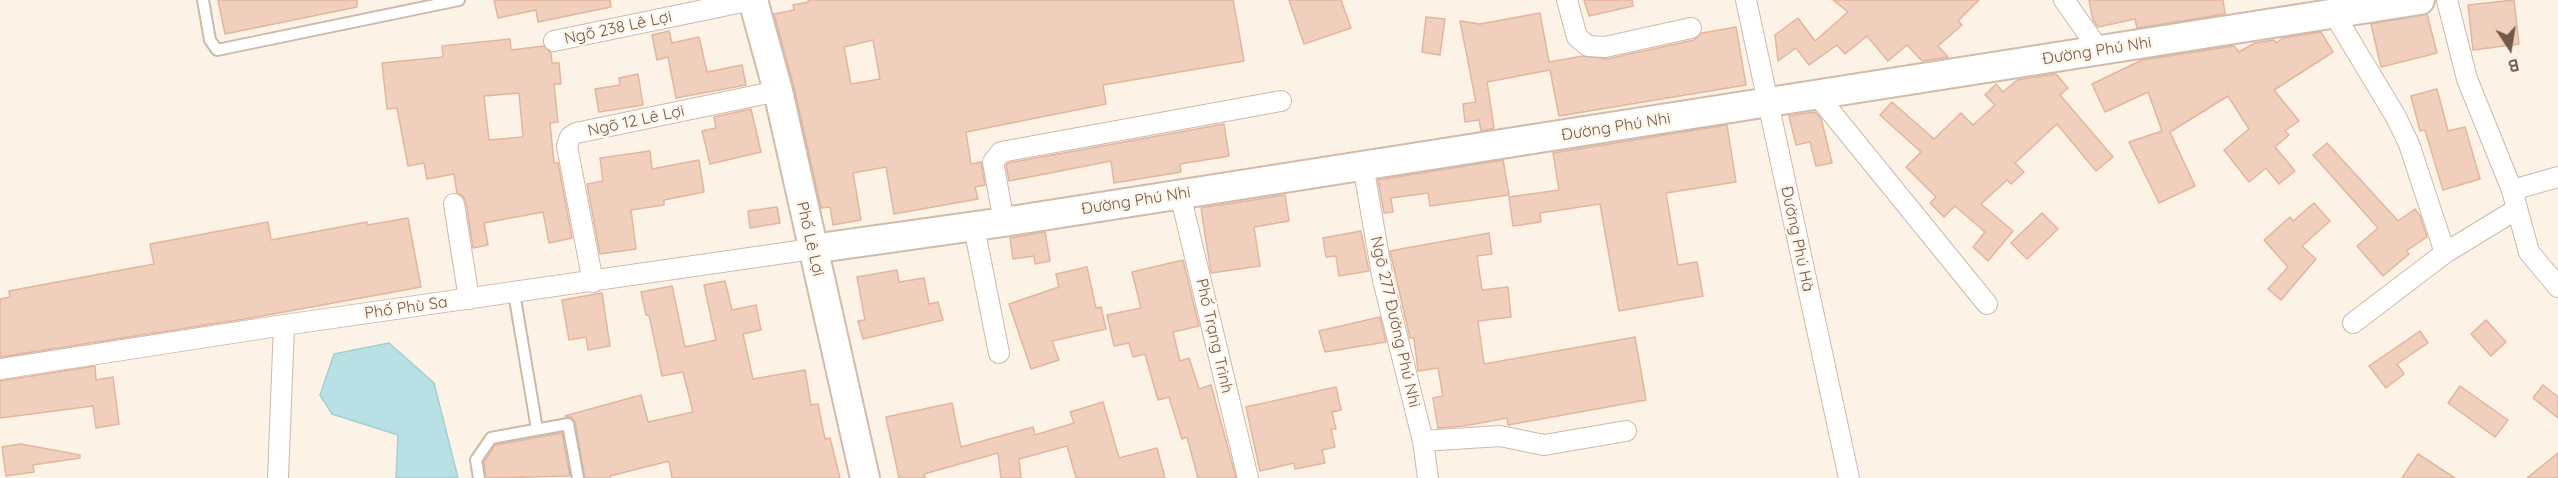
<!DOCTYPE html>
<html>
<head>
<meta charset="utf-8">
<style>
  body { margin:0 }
  #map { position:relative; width:2558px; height:478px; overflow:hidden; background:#fcf2e5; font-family:Quicksand,sans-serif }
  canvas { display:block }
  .north { position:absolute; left:2480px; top:18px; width:60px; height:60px; -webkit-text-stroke:4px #fff6eb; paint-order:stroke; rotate:168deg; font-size:16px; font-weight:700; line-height:24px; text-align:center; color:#74584a }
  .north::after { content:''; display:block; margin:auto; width:21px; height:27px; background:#74584a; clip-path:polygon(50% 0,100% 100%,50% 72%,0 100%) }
</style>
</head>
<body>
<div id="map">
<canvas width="2558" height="478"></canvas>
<div class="north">B</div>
</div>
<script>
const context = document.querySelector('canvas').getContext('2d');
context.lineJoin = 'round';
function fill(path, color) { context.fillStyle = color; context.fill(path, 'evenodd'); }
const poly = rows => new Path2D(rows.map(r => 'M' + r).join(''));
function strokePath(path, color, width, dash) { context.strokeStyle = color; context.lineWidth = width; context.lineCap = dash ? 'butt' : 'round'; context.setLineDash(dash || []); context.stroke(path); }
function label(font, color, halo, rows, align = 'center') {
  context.font = font + ' Quicksand,sans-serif'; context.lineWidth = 5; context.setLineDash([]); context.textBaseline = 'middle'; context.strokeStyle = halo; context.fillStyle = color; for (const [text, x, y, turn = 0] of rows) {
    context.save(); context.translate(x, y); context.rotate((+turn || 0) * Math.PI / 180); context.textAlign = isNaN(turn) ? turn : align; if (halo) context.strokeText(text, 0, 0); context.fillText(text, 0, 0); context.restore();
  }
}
const water = poly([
  [389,343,434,383,458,478,396,478,398,435,332,414,320,395,334,354,389,343]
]);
const building = poly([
  [218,0,357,0,357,7,225,34,218,0],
  [494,0,610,0,611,7,538,22,536,10,498,18,494,0],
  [808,0,1233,0,1244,61,1103,85,1106,104,966,132,971,164,981,162,985,185,975,187,978,199,894,214,886,167,853,173,861,220,833,225,830,207,821,208,794,87,774,14,794,10,793,5,809,2,808,0],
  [873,40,880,79,851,84,844,47,873,40],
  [1289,0,1341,0,1351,28,1304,44,1289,0],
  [1584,0,1632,0,1633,6,1589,16,1584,0],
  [1833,0,1979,0,1958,21,1962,25,1938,46,1948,57,1922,61,1907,45,1888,61,1867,36,1845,54,1837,45,1809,65,1796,48,1778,61,1775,35,1798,18,1815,41,1848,12,1833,0],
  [2089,0,2223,0,2225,14,2137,28,2135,19,2098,27,2093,20,2089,0],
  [2514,0,2519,44,2473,50,2468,5,2514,0],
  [1540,13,1549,62,1583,56,1607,59,1694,40,1702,33,1736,27,1746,85,1559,116,1550,70,1487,82,1494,128,1481,131,1479,120,1465,122,1463,104,1476,102,1460,21,1480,24,1540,13],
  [2427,14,2437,53,2381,67,2371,24,2427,14],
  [1426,17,1445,19,1440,55,1422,52,1426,17],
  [669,31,672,43,699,37,707,72,742,65,746,85,676,98,668,57,657,60,652,35,669,31],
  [2321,32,2333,52,2274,90,2299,121,2285,131,2289,135,2275,147,2295,171,2279,184,2266,168,2249,182,2224,150,2249,129,2228,96,2170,132,2195,186,2159,203,2129,142,2162,131,2148,92,2105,112,2092,84,2142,60,2234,46,2239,52,2255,43,2274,40,2276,43,2283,38,2321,32],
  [510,39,511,50,544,46,551,53,552,63,559,63,561,84,554,84,558,122,550,123,554,163,558,163,572,238,549,243,543,212,484,223,488,245,473,248,466,202,463,196,457,193,454,174,427,179,424,163,408,166,397,108,387,109,382,63,443,57,442,46,510,39],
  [519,93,523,137,489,140,484,96,519,93],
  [638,74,643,105,599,112,595,89,620,85,619,78,638,74],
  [2056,74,2068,88,2060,95,2113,157,2096,171,2057,124,2015,163,2024,172,2011,184,2007,180,1981,204,2013,231,1988,261,1973,247,1985,232,1955,206,1944,217,1930,203,1936,197,1906,167,1921,152,1880,115,1892,102,1934,139,1961,113,1973,125,1995,105,1985,95,1996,84,2003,92,2017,80,2056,74],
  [2437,89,2448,131,2465,127,2480,179,2443,190,2425,130,2420,131,2411,96,2437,89],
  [751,109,761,152,710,164,702,131,716,128,714,117,751,109],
  [1815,112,1821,118,1832,163,1816,166,1810,142,1796,145,1789,116,1815,112],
  [1224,124,1229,156,1180,164,1181,172,1114,183,1111,161,1009,181,1006,165,1008,163,1224,124],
  [1727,125,1736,182,1666,193,1678,265,1697,262,1703,296,1619,311,1600,204,1540,213,1541,222,1513,226,1509,197,1559,190,1553,153,1727,125],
  [2327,143,2398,221,2415,209,2420,216,2427,237,2406,251,2409,254,2383,276,2357,246,2378,228,2313,155,2327,143],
  [650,151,652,169,699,160,704,192,664,200,664,205,631,210,636,249,600,254,587,184,603,181,600,158,650,151],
  [1503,160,1509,195,1430,206,1428,193,1391,198,1393,212,1384,213,1378,180,1503,160],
  [1285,195,1289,221,1254,227,1260,266,1211,273,1201,208,1285,195],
  [2314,203,2330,221,2302,246,2316,259,2281,300,2268,289,2288,267,2264,240,2290,217,2293,221,2314,203],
  [777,207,780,223,750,228,748,211,777,207],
  [2042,213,2058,229,2027,259,2011,243,2042,213],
  [408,218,421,287,251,318,0,357,0,299,10,297,9,291,154,264,150,244,268,222,271,240,367,222,368,225,408,218],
  [1361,231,1369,271,1339,276,1336,256,1326,257,1323,238,1361,231],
  [1045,232,1050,261,1035,264,1034,256,1013,259,1010,238,1045,232],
  [1489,233,1492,254,1477,256,1482,290,1508,287,1511,317,1478,321,1484,364,1635,337,1646,400,1508,425,1507,418,1464,426,1438,428,1433,398,1443,396,1438,368,1418,371,1414,338,1410,338,1390,251,1489,233],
  [1183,260,1199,326,1173,332,1180,361,1189,358,1199,389,1211,385,1236,478,1198,478,1187,437,1182,439,1169,397,1158,400,1145,354,1133,357,1129,343,1114,346,1107,315,1141,308,1132,272,1183,260],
  [1087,267,1096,308,1101,307,1106,329,1052,341,1059,360,1031,369,1009,304,1059,287,1056,274,1087,267],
  [897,270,899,282,924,278,929,304,938,302,943,320,863,339,858,321,865,320,857,277,897,270],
  [725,281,732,310,756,305,761,330,743,334,753,379,805,370,811,405,818,404,825,439,830,438,840,478,672,478,669,461,610,476,611,478,585,478,575,422,571,417,565,416,641,395,648,422,693,412,683,372,662,376,649,315,646,315,641,292,672,286,685,347,716,340,704,285,725,281],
  [602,293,610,346,588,350,586,337,569,340,562,300,602,293],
  [1380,317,1386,342,1325,352,1319,331,1380,317],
  [2486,320,2506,342,2491,356,2471,334,2486,320],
  [2420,331,2428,343,2397,364,2404,374,2386,388,2369,366,2420,331],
  [95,366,96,380,113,377,119,424,96,428,93,406,0,418,0,381,95,366],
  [2543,385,2558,397,2558,418,2533,398,2543,385],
  [2460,386,2508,420,2495,437,2448,403,2460,386],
  [1336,387,1341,410,1332,412,1336,429,1331,429,1335,447,1322,450,1325,463,1295,469,1294,463,1260,471,1246,407,1336,387],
  [1103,402,1119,458,1157,448,1165,478,1076,478,1067,446,1019,459,1021,478,1001,478,998,453,924,474,925,478,899,478,886,417,952,403,961,447,1033,427,1035,435,1074,423,1070,412,1103,402],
  [562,433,570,476,486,478,484,462,495,445,562,433],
  [21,444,80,455,80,458,33,465,34,472,6,476,2,447,21,444],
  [2558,453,2558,478,2527,478,2558,453],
  [2418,454,2455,478,2402,478,2418,454]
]);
const lane = poly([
  [203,0,210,40,217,50,459,0],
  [514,293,537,429],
  [479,478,476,460,491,438,568,424,578,478]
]);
const street = poly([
  [1567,0,1577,37,1588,46,1605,47,1691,28],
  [1746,0,1849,478],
  [2064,0,2100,51],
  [2447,0,2467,79,2512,190,2529,252,2558,287],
  [2334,14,2396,117,2409,144,2445,253],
  [554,41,752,0],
  [1818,96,1987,304],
  [1363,165,1383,280,1423,441,1428,478],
  [2512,190,2558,177],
  [1180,194,1248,478],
  [454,204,469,299],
  [1004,222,993,162,1001,152,1281,101],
  [974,227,999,353],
  [593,282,567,146,570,137,576,133,778,91],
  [2353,323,2445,253,2517,209],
  [0,369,284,325,812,249],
  [1423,441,1500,436,1544,445,1626,431],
  [278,478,284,325]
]);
const secondary = poly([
  [753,0,778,91,865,478],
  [812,249,1004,222,2420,0]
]);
const streetNames = [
  ["Ngõ 238 Lê Lợi",618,28,-12],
  ["Đường Phú Nhi",2097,51,-9],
  ["Ngõ 12 Lê Lợi",636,121,-12],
  ["Đường Phú Nhi",1616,127,-9],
  ["Đường Phú Nhi",1136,201,-9],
  ["Phố Lê Lợi",810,239,77],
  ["Đường Phú Hà",1797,239,78],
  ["Phố Phù Sa",406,308,-8],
  ["Ngõ 277 Đường Phú Nhi",1395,322,77],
  ["Phố Trạng Trình",1214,336,77]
];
fill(water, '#b9e0e5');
strokePath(water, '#a0d0d6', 1.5);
fill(building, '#f1cfbd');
strokePath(building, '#e3b59d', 1.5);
strokePath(lane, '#cdb9ab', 14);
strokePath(street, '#cdb9ab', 22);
strokePath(secondary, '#d2bbab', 32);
strokePath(lane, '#fff', 10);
strokePath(street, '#fff', 20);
strokePath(secondary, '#fff', 28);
label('16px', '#74584a', '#fff6eb', streetNames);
</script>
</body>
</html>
